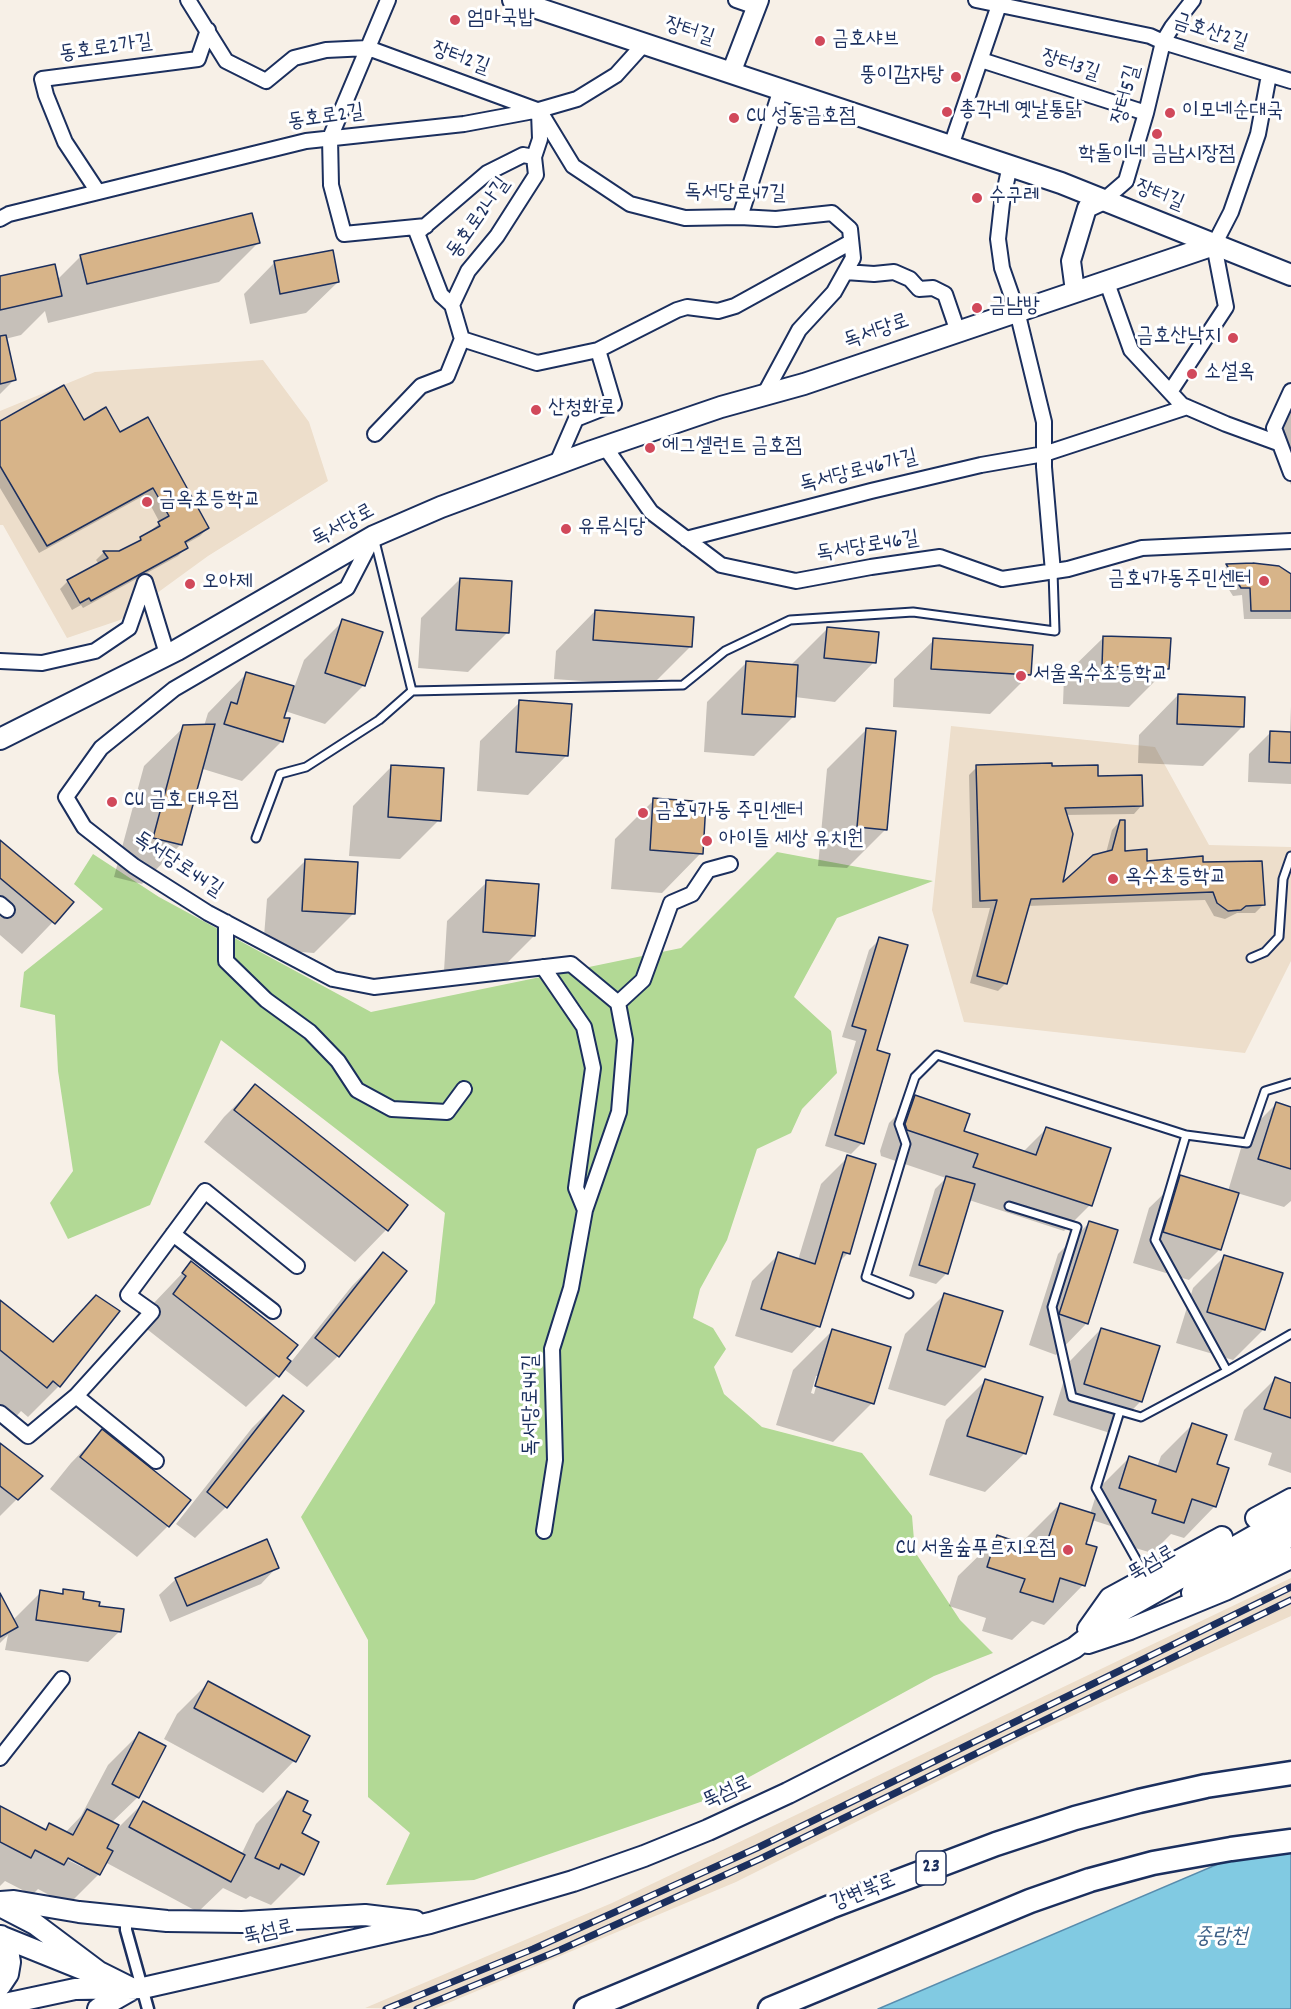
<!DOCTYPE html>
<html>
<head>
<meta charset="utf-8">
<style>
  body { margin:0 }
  canvas { display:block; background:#f7f0e7 }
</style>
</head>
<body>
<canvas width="1291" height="2009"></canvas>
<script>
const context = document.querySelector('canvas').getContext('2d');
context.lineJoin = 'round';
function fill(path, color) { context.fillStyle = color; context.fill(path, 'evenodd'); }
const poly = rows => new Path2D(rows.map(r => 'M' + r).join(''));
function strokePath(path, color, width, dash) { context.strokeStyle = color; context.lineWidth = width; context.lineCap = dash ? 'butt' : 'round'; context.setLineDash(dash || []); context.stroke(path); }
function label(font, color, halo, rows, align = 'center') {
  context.font = font + ' Dekko,"Poor Story",sans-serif'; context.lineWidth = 6; context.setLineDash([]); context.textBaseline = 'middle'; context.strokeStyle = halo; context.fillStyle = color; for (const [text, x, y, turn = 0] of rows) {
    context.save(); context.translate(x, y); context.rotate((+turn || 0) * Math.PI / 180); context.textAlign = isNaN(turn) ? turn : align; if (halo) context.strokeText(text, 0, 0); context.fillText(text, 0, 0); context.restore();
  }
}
const built = poly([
  [263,360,309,422,328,481,208,556,120,620,67,638,3,525,0,525,0,411,95,372],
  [951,726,1155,747,1209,845,1291,847,1291,961,1245,1053,964,1022,932,910],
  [1291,1578,1291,1616,1028,1736,736,1882,434,2009,365,2008,612,1903]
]);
const green = poly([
  [777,852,933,881,837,918,794,997,831,1031,837,1073,802,1109,791,1133,757,1149,727,1240,700,1289,693,1318,713,1328,726,1349,714,1367,724,1394,762,1427,862,1453,912,1516,915,1552,960,1620,993,1653,934,1676,709,1799,474,1880,386,1885,410,1833,368,1797,368,1640,301,1517,435,1303,445,1213,221,1040,150,1205,68,1239,50,1203,73,1171,58,1071,55,1015,20,1007,24,972,103,909,74,884,93,854,159,897,371,1012,681,948]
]);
const water = poly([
  [1291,1833,1291,2009,878,2009,1291,1833]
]);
const shadow = poly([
  [258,243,219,282,48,323,45,311,21,335,5,339,14,380,0,394,0,278,57,280,81,256],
  [275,262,338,282,306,313,250,324,244,294],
  [1291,406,1291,485,1274,440],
  [0,422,83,422,120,434,208,528,200,536,184,545,186,548,178,556,83,608,81,605,72,610,60,589,68,581,99,564,96,560,104,552,120,553,132,546,160,523,145,495,39,553,0,488],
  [1253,564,1291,576,1291,619,1244,619,1242,595,1233,596,1219,574,1227,566],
  [460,579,507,633,468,672,418,668,421,618],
  [595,611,691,646,651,686,554,679,556,651],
  [343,621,364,685,325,724,285,711,282,720,282,741,242,781,203,769,181,844,142,884,114,877,144,766,184,727,204,726,208,713,247,673,294,688,304,660],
  [828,628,874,662,835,702,795,697,794,716,754,756,704,752,707,702,746,663,790,666],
  [1104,637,1168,668,1129,707,1063,704,1064,676],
  [934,640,1029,675,990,714,893,707,894,679],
  [1178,695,1243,726,1203,766,1138,763,1139,735],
  [520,702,567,755,528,795,477,791,480,741],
  [1291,706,1291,784,1248,782,1249,754,1270,733,1290,734],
  [866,730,886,829,847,868,818,866,827,769],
  [392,766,439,820,400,859,349,856,353,806],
  [977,767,1051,768,1097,777,1142,805,1134,814,1065,815,1060,886,1106,853,1112,830,1120,821,1123,852,1146,862,1202,863,1264,904,1255,913,1237,913,1225,919,1214,916,1205,900,1027,906,1006,983,998,991,970,983,990,908,972,908,969,775],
  [654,800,701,853,662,893,611,889,615,839],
  [0,842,72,902,22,954,0,935],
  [306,860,353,914,314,953,263,949,267,899],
  [487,882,534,936,495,975,444,971,447,921],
  [880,939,862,1143,851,1154,825,1146,856,1041,842,1037,869,950],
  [255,1086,406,1205,386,1230,355,1262,204,1142,224,1117],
  [915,1097,962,1132,1023,1152,1046,1129,1090,1205,1064,1231,969,1200,947,1273,936,1284,909,1276,935,1189,946,1178,881,1156,880,1151,889,1123],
  [1276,1104,1291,1109,1291,1201,1284,1207,1237,1193,1220,1249,1189,1280,1133,1263,1149,1208,1181,1177,1228,1191,1245,1135],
  [848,1157,848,1253,838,1263,818,1326,792,1353,735,1336,752,1281,779,1254,798,1260,821,1184],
  [1089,1223,1087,1323,1056,1355,1029,1345,1058,1254],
  [383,1254,338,1356,307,1387,284,1369,246,1407,143,1326,152,1305,192,1263,291,1362,352,1286],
  [1224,1257,1264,1329,1233,1360,1176,1343,1193,1288],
  [945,1294,984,1367,945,1406,888,1389,905,1334],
  [96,1297,59,1386,28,1417,21,1411,15,1418,0,1406,0,1302,52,1343],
  [1101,1329,1141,1401,1110,1433,1053,1415,1070,1361],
  [832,1331,872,1403,833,1442,776,1425,793,1370],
  [816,1376,819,1376,814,1394,811,1393],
  [1275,1379,1291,1384,1291,1473,1268,1465,1272,1453,1234,1440,1244,1410],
  [985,1381,1025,1453,985,1492,929,1475,946,1420],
  [283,1397,226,1507,195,1538,176,1524,252,1428],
  [1192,1425,1215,1465,1215,1506,1184,1538,1171,1534,1152,1553,1122,1544,1126,1531,1092,1520,1084,1544,1095,1548,1083,1585,1044,1625,1032,1621,1012,1640,982,1631,986,1618,949,1606,958,1576,998,1537,1020,1544,1060,1504,1090,1514,1098,1489,1129,1458,1157,1467,1161,1456],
  [102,1431,168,1526,137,1557,50,1489,71,1463],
  [0,1445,40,1476,0,1516],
  [277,1567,261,1584,170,1622,159,1595,176,1579],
  [64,1591,97,1607,120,1631,88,1662,5,1650,8,1635,0,1643,0,1602,13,1620,41,1592,60,1595],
  [208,1683,308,1736,294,1761,263,1793,164,1739,177,1714],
  [139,1734,138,1797,111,1823,119,1827,144,1802,241,1855,256,1824,287,1792,301,1812,300,1834,317,1843,302,1874,271,1905,250,1896,246,1899,223,1888,198,1912,105,1862,99,1874,68,1905,38,1889,32,1895,5,1881,0,1886,0,1808,44,1831,50,1825,65,1833,81,1816,108,1765],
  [62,1853,84,1864,84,1868,60,1856]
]);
const building = poly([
  [252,213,260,243,87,284,80,255,252,213],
  [333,250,339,282,280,294,274,261,333,250],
  [55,264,62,296,0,310,0,276,55,264],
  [6,335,16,380,0,384,0,336,6,335],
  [64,385,84,420,106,407,120,432,148,417,209,528,185,542,188,548,91,601,89,598,80,603,67,580,108,558,103,551,119,551,141,540,140,537,160,526,158,522,169,516,153,488,47,546,0,466,0,421,64,385],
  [1253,563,1279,566,1291,574,1291,611,1251,611,1250,588,1241,588,1226,564,1253,563],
  [460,578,512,581,509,633,456,630,460,578],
  [595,610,694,617,692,647,593,640,595,610],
  [342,619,383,632,365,686,325,673,342,619],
  [827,627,879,632,876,663,824,658,827,627],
  [1103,636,1171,638,1169,669,1102,666,1103,636],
  [933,638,1033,645,1031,675,931,669,933,638],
  [746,661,798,665,795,717,742,714,746,661],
  [246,672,294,686,284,718,290,718,283,742,224,724,231,702,237,704,246,672],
  [1178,694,1245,697,1244,727,1177,724,1178,694],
  [519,700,572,704,568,756,516,752,519,700],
  [215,724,182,845,153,838,183,725,215,724],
  [866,728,896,731,887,830,857,827,866,728],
  [1270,731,1291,732,1291,763,1269,762,1270,731],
  [1052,763,1052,766,1098,765,1098,776,1142,775,1143,806,1065,808,1073,834,1063,882,1093,855,1112,850,1120,820,1125,820,1125,851,1147,849,1147,861,1203,856,1203,862,1262,861,1265,905,1246,906,1241,910,1228,911,1217,903,1213,892,1031,899,1007,984,977,976,997,900,980,901,976,765,1052,763],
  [391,765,444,768,441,821,388,817,391,765],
  [653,798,706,802,703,854,650,850,653,798],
  [0,840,74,902,55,924,0,878,0,840],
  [305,859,358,862,355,914,302,911,305,859],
  [486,880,539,884,535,936,483,932,486,880],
  [879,937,908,945,877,1050,890,1054,864,1144,835,1135,866,1030,852,1026,879,937],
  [255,1084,408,1205,388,1231,234,1110,255,1084],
  [915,1095,970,1114,964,1131,1036,1155,1046,1127,1111,1148,1092,1206,973,1167,978,1154,907,1130,905,1124,915,1095],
  [1276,1102,1291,1107,1291,1169,1258,1159,1276,1102],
  [847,1155,876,1164,850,1254,843,1252,820,1327,761,1309,778,1252,815,1264,847,1155],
  [1180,1175,1239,1193,1221,1250,1163,1232,1180,1175],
  [946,1176,975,1184,948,1274,919,1265,946,1176],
  [1089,1221,1118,1230,1088,1324,1059,1314,1089,1221],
  [383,1252,407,1271,339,1357,315,1338,383,1252],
  [1224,1255,1283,1273,1265,1330,1207,1312,1224,1255],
  [191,1261,298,1345,287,1358,291,1361,279,1377,173,1294,186,1276,182,1273,191,1261],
  [944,1293,1003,1311,985,1367,927,1350,944,1293],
  [96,1295,120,1311,60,1387,53,1381,47,1388,0,1350,0,1300,53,1342,96,1295],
  [1101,1328,1160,1346,1142,1402,1084,1384,1101,1328],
  [832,1329,891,1347,874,1404,815,1386,832,1329],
  [1275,1377,1291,1383,1291,1418,1264,1409,1275,1377],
  [985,1379,1043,1397,1026,1454,967,1436,985,1379],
  [283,1395,304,1411,227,1508,207,1492,283,1395],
  [1192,1423,1227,1435,1217,1464,1229,1468,1216,1507,1192,1499,1184,1523,1152,1513,1156,1500,1119,1488,1129,1456,1176,1472,1192,1423],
  [102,1429,191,1500,169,1527,80,1457,102,1429],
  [0,1443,43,1476,18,1500,0,1486,0,1443],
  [1060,1503,1095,1514,1086,1544,1097,1547,1085,1586,1060,1578,1053,1602,1020,1592,1025,1579,987,1567,997,1535,1044,1551,1060,1503],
  [267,1539,279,1568,187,1606,175,1578,267,1539],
  [63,1589,84,1592,83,1599,100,1602,99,1606,124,1609,121,1632,36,1620,40,1590,63,1594,63,1589],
  [0,1593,18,1627,0,1637,0,1593],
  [208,1681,310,1736,296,1762,194,1708,208,1681],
  [139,1732,166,1746,139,1798,112,1784,139,1732],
  [287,1791,308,1801,303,1811,311,1815,302,1833,319,1842,304,1875,281,1864,279,1869,255,1858,287,1791],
  [143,1801,245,1855,231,1882,129,1827,143,1801],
  [0,1806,46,1830,49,1823,73,1835,87,1809,119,1825,107,1848,113,1851,100,1875,68,1858,64,1865,35,1850,31,1858,0,1842,0,1806]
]);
const service = poly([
  [374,537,412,691,683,685,725,651,790,620,913,612,1055,631,1053,572],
  [256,838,280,774,306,767,379,720,412,691],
  [1251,958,1265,952,1279,937,1283,879,1291,856],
  [1186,1135,1155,1240,1227,1371],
  [1009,1206,1077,1227,1052,1307,1072,1397,1141,1417,1227,1371,1291,1334],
  [909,1294,866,1277,906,1144,899,1124,915,1077,937,1055,1186,1135,1247,1143,1265,1091,1291,1083],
  [1120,1411,1096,1488,1145,1575]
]);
const pedestrian = poly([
  [126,1917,126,1930,148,2009]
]);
const minor = poly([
  [188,0,226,61,266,81,294,58,326,50,368,48,537,110],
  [388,0,330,138,331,185,344,234,426,226],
  [736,0,756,7],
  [976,0,1150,36,1163,42,1291,81],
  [981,60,1146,113],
  [539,110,573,166,630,204,685,218,740,217,776,219,832,213,850,229,853,258,834,292,799,330,764,395],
  [951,146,999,5],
  [1010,165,1002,203,998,239,1002,268,1017,311,1044,422,1044,467,1053,572],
  [98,192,65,142,46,95,42,79,198,59,208,30],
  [1104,200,1126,181,1146,113,1163,42,1172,27,1193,0],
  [740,217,781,89],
  [0,219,9,214,306,141,464,124,539,110,577,99,616,75,644,44],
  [845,272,874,274,894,272,910,279,919,289,933,288,945,294,958,332],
  [1106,280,1131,350,1182,405,1226,424,1278,443],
  [452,305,468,271,497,236,536,175,534,157],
  [462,339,537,363,598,350,677,310,687,307,718,311,735,306,851,242],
  [1291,391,1274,428,1291,473],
  [1170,392,1226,307,1214,245,1231,212,1258,134,1269,75],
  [375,434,421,386,447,376,462,339,452,305,441,295,417,233,487,173,523,155,534,157,540,139,539,112],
  [605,447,651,512,721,565,796,581,871,567,940,557,1002,579,1068,569,1142,548,1291,541],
  [556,465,576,419,614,404,598,350],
  [374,536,347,588,174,689,101,748,66,797,84,827,134,866,208,913,333,979,374,987,571,964,618,1003,625,1040,619,1112,585,1210,571,1288,552,1349,555,1460,544,1531],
  [686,539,871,491,981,465,1044,454,1187,407],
  [0,661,42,663,95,651,129,628,145,582,167,654],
  [0,904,7,910],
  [226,922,226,961,266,1000,310,1032,338,1061,357,1090,392,1109,447,1112,464,1089],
  [543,967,584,1027,593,1068,576,1188,585,1210],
  [618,1003,643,980,671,903,692,894,708,870,730,864],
  [173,1234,273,1311],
  [76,1396,152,1312,128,1295,205,1191,297,1266],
  [0,1413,28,1436,76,1396,156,1461],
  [0,1758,62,1679]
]);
const tertiary = poly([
  [731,73,759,0],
  [1075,291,1071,261,1087,208,1104,200]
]);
const secondary = poly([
  [513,0,1061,183,1291,275],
  [0,739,177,650,374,536,441,507,592,451,721,407,804,384,1214,245],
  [1256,1518,1291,1499],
  [1192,1593,1291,1536],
  [1088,1629,1110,1598,1222,1537],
  [1088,1643,1130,1629,1225,1590,1291,1558],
  [0,1902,14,1901,79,1912,167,1921,242,1922,365,1915,415,1921],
  [0,1906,35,1924,99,1972,131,1988],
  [0,1936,87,1971],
  [0,1986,8,1974,10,1962,8,1951,1,1936],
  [0,2005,75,1989,143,1988,430,1923,573,1881,644,1856,708,1830,788,1793,1074,1648,1120,1612,1291,1515],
  [98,2009,131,1990]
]);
const trunk = poly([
  [586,2009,830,1907,996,1844,1075,1818,1139,1801,1206,1786,1291,1773],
  [770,2009,1030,1901,1090,1880,1153,1863,1231,1849,1291,1841]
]);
const rail = poly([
  [386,2009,533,1949,757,1848,1291,1587],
  [417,2009,560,1950,760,1859,1291,1600]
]);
const markers = [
  [455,20,6,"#d1495b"],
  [820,41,6,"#d1495b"],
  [956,77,6,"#d1495b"],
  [947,112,6,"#d1495b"],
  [1170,113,6,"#d1495b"],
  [734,118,6,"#d1495b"],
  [1157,134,6,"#d1495b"],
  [977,198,6,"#d1495b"],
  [977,308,6,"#d1495b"],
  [1233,338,6,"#d1495b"],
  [1192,374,6,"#d1495b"],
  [536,410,6,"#d1495b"],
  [650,448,6,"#d1495b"],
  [147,502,6,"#d1495b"],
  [566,529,6,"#d1495b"],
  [1264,581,6,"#d1495b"],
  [190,584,6,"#d1495b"],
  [1021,676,6,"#d1495b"],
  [112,802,6,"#d1495b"],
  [643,813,6,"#d1495b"],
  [707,841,6,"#d1495b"],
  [1113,879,6,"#d1495b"],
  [1068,1550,6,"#d1495b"]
];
const shields = [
  [931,1868,30]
];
const shieldNames = [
  ["23",931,1868]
];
const poiNames = [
  ["엄마국밥",467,20],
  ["금호샤브",832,41],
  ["뚱이감자탕",944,77,"right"],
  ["총각네 옛날통닭",959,112],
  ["이모네순대국",1182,113],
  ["CU 성동금호점",746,118],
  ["학돌이네 금남시장점",1157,156,"center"],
  ["수구레",989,198],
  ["금남방",989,308],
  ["금호산낙지",1221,338,"right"],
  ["소설옥",1204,374],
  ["산청화로",548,410],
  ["에그셀런트 금호점",662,448],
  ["금옥초등학교",159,502],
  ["유류식당",578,529],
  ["금호4가동주민센터",1252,581,"right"],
  ["오아제",202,584],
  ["서울옥수초등학교",1033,676],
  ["CU 금호 대우점",124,802],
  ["금호4가동 주민센터",655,813],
  ["아이들 세상 유치원",719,841],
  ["옥수초등학교",1125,879],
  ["CU 서울숲푸르지오점",1056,1550,"right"]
];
const streetNames = [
  ["장터길",689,33,18],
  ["금호산2길",1210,34,18],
  ["동호로2가길",106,50,-8],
  ["장터2길",460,60,20],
  ["장터3길",1070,67,18],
  ["장터5길",1128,95,-75],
  ["동호로2길",326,119,-8],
  ["독서당로47길",735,195,1],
  ["장터길",1159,197,22],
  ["동호로2나길",480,219,-55],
  ["독서당로",877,333,-19],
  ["독서당로46가길",859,473,-14],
  ["독서당로",344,527,-28],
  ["독서당로46길",868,548,-9],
  ["독서당로44길",177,866,33],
  ["독서당로44길",533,1405,-90],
  ["뚝섬로",1153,1565,-30],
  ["뚝섬로",728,1794,-25],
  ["강변북로",864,1894,-22],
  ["뚝섬로",269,1934,-13]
];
const waterNames = [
  ["중랑천",1221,1939]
];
fill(built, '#eddecb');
fill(green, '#b2d995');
fill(water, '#81cae2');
strokePath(water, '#588cad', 1.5);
fill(shadow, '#0003');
fill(building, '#d7b489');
strokePath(building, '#1b2f5e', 1.5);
strokePath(service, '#1b2f5e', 11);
strokePath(pedestrian, '#1b2f5e', 15);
strokePath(minor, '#1b2f5e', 18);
strokePath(tertiary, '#1b2f5e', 22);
strokePath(secondary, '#1b2f5e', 24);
strokePath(trunk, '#1b2f5e', 27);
strokePath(service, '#fff', 7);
strokePath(pedestrian, '#fff', 10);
strokePath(minor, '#fff', 14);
strokePath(tertiary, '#fff', 18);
strokePath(secondary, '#fff', 20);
strokePath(trunk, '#fff', 22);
strokePath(rail, '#1b2f5e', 7);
strokePath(rail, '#fff', 4.5, [14]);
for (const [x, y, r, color] of markers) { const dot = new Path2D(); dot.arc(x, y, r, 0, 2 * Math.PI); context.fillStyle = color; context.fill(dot); strokePath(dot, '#fff', 2); }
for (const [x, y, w] of shields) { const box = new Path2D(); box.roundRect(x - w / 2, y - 17, w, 34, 4.5); context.fillStyle = '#fff'; context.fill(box); strokePath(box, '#1b2f5e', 1.5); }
label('bold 20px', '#1b2f5e', null, shieldNames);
label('21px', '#1b2f5e', '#fff', poiNames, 'left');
label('21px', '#1b2f5e', '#fff', streetNames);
label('italic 22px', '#3a5e86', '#fff', waterNames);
</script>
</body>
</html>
